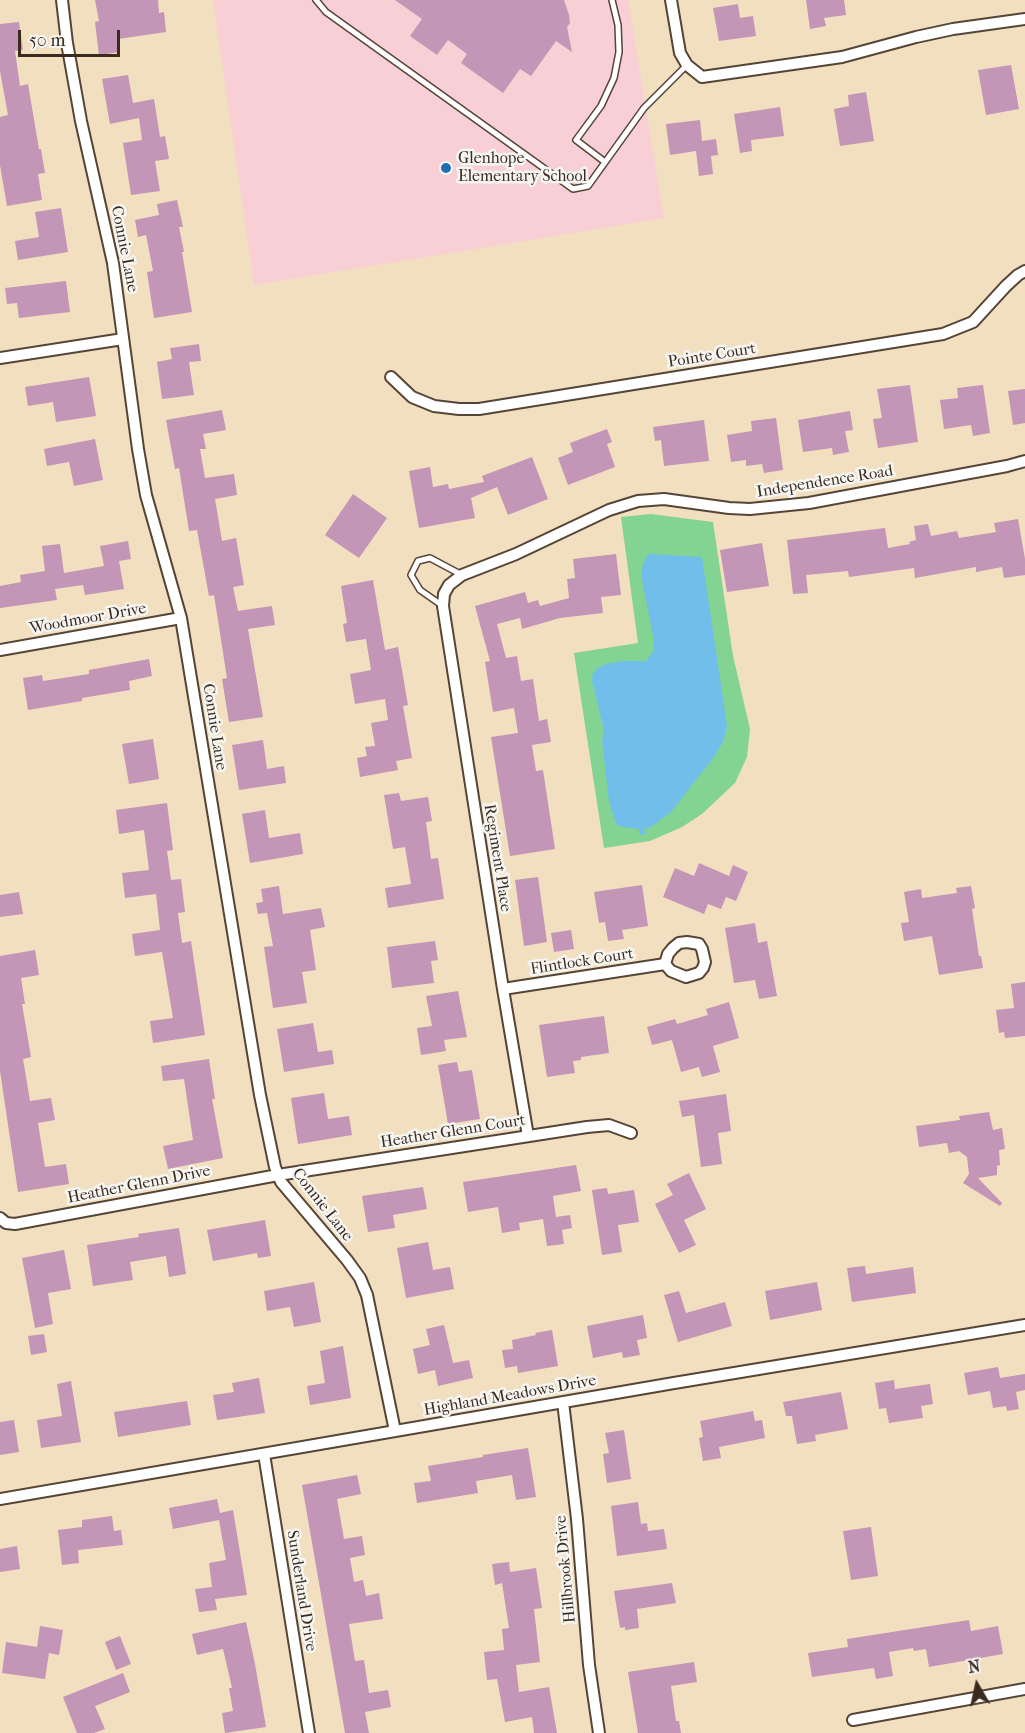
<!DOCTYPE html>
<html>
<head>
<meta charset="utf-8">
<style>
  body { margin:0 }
  #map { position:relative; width:1025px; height:1733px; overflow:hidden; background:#f1dfc0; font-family:"IM FELL French Canon",serif }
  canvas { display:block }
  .north { position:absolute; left:947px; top:1655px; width:60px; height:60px; -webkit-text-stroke:4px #f6f6f2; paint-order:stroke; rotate:351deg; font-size:16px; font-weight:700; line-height:24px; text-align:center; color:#3b2a1e }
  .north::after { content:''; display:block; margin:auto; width:21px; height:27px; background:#3b2a1e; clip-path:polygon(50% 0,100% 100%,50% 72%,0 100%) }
  .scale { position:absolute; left:18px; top:30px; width:102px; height:27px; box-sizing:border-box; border:3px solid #3b2a1e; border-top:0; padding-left:8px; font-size:18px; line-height:21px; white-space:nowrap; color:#3b2a1e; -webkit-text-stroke:4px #f6f6f2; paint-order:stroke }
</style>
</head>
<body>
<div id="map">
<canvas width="1025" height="1733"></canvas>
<div class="north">N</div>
<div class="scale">50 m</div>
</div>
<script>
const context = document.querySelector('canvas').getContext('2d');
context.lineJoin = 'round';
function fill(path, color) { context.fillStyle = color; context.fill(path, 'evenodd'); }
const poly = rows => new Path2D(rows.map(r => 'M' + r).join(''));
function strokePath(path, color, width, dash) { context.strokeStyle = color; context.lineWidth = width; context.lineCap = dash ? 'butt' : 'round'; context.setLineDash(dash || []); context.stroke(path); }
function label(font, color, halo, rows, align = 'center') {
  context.font = font + ' "IM FELL French Canon",serif'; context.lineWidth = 5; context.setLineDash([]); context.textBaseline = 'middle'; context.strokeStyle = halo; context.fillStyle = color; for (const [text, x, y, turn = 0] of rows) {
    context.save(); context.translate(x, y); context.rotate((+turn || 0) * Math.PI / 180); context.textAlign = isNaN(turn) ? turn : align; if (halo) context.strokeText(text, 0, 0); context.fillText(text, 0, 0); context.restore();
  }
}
const built = poly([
  [213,0,628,0,664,218,254,285]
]);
const green = poly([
  [651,514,713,522,733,656,750,729,747,757,735,783,702,814,682,827,650,841,604,848,574,653,638,643,621,517]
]);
const water = poly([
  [648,554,702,557,727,726,723,742,714,757,684,795,672,811,651,827,644,829,645,834,639,835,639,829,622,827,616,824,609,801,602,741,604,730,592,681,593,673,598,668,606,664,622,661,646,661,653,652,654,640,641,575,643,565]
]);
const building = poly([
  [95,0,158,0,159,13,164,12,166,32,118,39,120,52,99,55,95,22,99,21],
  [395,0,564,0,569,15,570,23,567,27,572,52,556,41,531,76,520,69,503,93,461,63,467,54,448,40,437,55,410,36,422,19],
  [806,0,844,0,846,15,824,18,826,26,810,29],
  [738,4,740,18,753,16,756,36,719,41,713,8],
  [19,22,23,50,15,51,20,86,28,84,39,149,41,149,45,173,38,174,42,200,7,206,0,165,0,117,8,115,0,71,0,24],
  [1011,65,1019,109,986,115,978,70],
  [128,75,133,103,154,99,160,137,165,136,169,159,155,161,160,191,131,195,123,143,142,140,139,118,110,124,102,79],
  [866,92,874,141,840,146,834,109,849,106,848,95],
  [780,107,784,136,751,140,752,151,740,153,734,114],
  [700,120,702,141,716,139,718,155,711,156,713,174,699,176,696,151,670,155,666,124],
  [177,200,183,227,179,227,184,252,182,252,192,312,154,318,147,272,153,271,146,235,138,237,135,220,159,215,157,204],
  [61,208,68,252,18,260,15,241,39,237,35,212],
  [66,281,70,312,19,318,17,303,7,304,5,288],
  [199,344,201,361,189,362,194,395,162,399,157,362,172,359,170,348],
  [89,377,96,416,56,422,53,402,28,406,25,387],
  [910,385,918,442,878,448,873,419,882,418,877,389],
  [983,385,990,433,973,436,971,425,944,429,940,400,958,398,957,388],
  [1025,389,1025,423,1013,425,1008,391],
  [222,410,226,430,203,434,206,449,200,449,205,478,234,474,237,495,215,499,222,541,236,538,244,585,233,587,238,611,272,606,275,625,248,629,263,717,229,722,222,679,227,678,214,595,209,596,197,530,189,531,179,468,175,469,166,420],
  [850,411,853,430,845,431,849,452,833,455,832,448,803,452,798,420],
  [776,418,783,470,764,473,762,464,746,466,746,460,731,462,727,435,752,431,751,421],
  [704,420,709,461,664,466,661,440,655,441,653,427],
  [607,429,612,442,607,444,615,467,568,485,558,458,573,452,570,443],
  [95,439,103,480,74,486,69,462,47,466,44,449],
  [532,457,548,499,508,515,497,487,471,498,475,518,419,528,409,471,430,467,433,487,448,484,449,489,484,482,482,476],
  [353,494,387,518,359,558,325,535],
  [1018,519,1025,559,1025,575,1004,578,1002,567,976,572,976,567,915,578,914,568,849,577,848,571,806,575,808,593,793,594,787,540,885,528,888,548,910,544,909,542,916,540,914,526,928,524,931,536,957,531,959,538,996,532,994,523],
  [128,541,131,559,119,561,124,589,85,595,83,585,55,589,57,600,0,608,0,586,21,582,20,575,45,571,42,546,60,544,64,573,104,566,100,546],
  [762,543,769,586,727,592,720,550],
  [616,554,621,595,601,597,603,613,560,618,522,629,520,618,497,624,506,658,517,656,521,681,533,679,539,721,547,719,551,742,532,745,536,771,543,770,555,849,510,856,491,737,518,733,514,708,493,712,485,662,490,661,475,606,525,592,528,603,538,600,540,606,569,598,567,579,575,578,573,559],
  [373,580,385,650,398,647,408,705,403,706,412,758,396,761,398,770,360,777,357,758,367,756,365,747,375,746,371,723,388,720,385,699,355,704,350,674,371,670,366,639,346,642,343,624,347,623,341,586],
  [149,659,152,676,129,681,130,690,82,698,82,701,28,710,23,678,42,675,43,681,89,674,89,670],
  [153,739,159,779,129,784,122,744],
  [263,740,267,769,284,766,286,783,239,790,232,745],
  [399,793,401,801,428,797,432,821,426,822,431,859,438,858,444,899,388,908,385,888,411,884,405,847,393,849,384,795],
  [167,803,173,850,167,851,171,880,181,879,185,912,178,913,182,943,191,941,205,1035,153,1043,150,1021,173,1018,162,952,135,956,132,934,160,930,156,894,125,898,122,873,149,870,144,830,119,834,116,810],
  [265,810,269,838,300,833,303,854,250,863,242,814],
  [699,863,729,876,733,865,748,872,736,901,726,897,721,909,708,904,704,914,663,897,675,868,694,876],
  [538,877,547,942,524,946,515,880],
  [642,885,648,926,622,930,624,939,608,941,605,922,599,923,594,892],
  [279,886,283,914,321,908,325,927,310,930,316,970,302,972,307,1003,273,1008,264,947,273,946,267,913,258,914,256,903,263,902,261,889],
  [971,886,975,908,972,909,979,956,981,956,983,968,939,975,932,936,904,941,901,923,909,922,904,892,921,889,922,898,957,893,956,888],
  [19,892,23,914,0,917,0,895],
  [755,923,758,943,767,941,777,996,759,999,755,980,734,983,725,928],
  [571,930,574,949,554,952,551,933],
  [435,941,438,960,431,961,434,983,392,988,387,947],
  [35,950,39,975,21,978,25,1004,22,1004,31,1057,23,1059,30,1101,51,1098,55,1120,38,1123,45,1167,66,1164,69,1184,18,1192,0,1071,0,956],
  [1025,982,1025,1036,1005,1038,1004,1032,999,1033,996,1010,1014,1008,1011,984],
  [458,991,467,1037,444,1040,446,1051,421,1055,417,1028,432,1026,426,996],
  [729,1002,739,1038,713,1046,720,1072,702,1077,699,1067,681,1072,672,1040,652,1045,647,1027,675,1019,677,1024,708,1015,706,1009],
  [604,1016,609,1053,581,1057,581,1060,573,1061,575,1073,547,1077,539,1025],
  [313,1023,318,1052,332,1050,334,1064,284,1072,277,1029],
  [209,1059,215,1099,212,1099,223,1158,168,1169,163,1146,193,1140,184,1079,163,1081,161,1066],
  [457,1062,459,1072,472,1070,480,1119,448,1124,438,1065],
  [324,1093,328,1119,349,1116,352,1135,298,1144,291,1098],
  [726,1094,731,1131,718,1133,722,1164,701,1167,694,1115,682,1117,679,1101],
  [989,1112,993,1130,1002,1128,1005,1149,999,1150,1000,1165,997,1166,997,1175,978,1178,1002,1203,1000,1206,963,1183,969,1174,967,1157,959,1151,949,1153,947,1143,919,1147,916,1126,960,1120,959,1116],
  [576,1165,581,1191,553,1196,556,1217,570,1215,572,1228,562,1230,564,1244,547,1246,543,1219,519,1223,520,1230,502,1233,498,1207,468,1212,463,1182],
  [689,1173,706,1209,684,1220,696,1245,679,1253,655,1204,673,1195,667,1184],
  [423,1187,427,1209,393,1215,395,1228,368,1232,362,1196],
  [607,1188,608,1194,634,1190,639,1222,618,1225,622,1252,602,1255,592,1190],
  [265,1220,271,1256,258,1258,257,1253,213,1261,207,1230],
  [179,1228,186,1274,169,1277,166,1256,130,1262,133,1280,93,1286,87,1245,139,1237,138,1234],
  [428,1242,433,1270,450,1267,454,1289,406,1298,397,1248],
  [64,1250,71,1289,48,1293,53,1324,35,1328,22,1258],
  [865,1266,866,1274,913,1267,916,1293,852,1302,847,1268],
  [314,1282,321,1322,294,1327,290,1307,267,1311,264,1291],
  [817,1282,822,1310,770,1320,765,1291],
  [679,1291,686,1313,725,1302,732,1326,678,1342,664,1295],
  [643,1315,647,1338,637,1340,640,1355,623,1358,622,1352,593,1358,587,1326],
  [444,1325,453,1363,469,1360,473,1378,438,1386,435,1370,418,1374,413,1349,430,1345,426,1329],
  [552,1330,558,1366,518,1373,517,1366,505,1368,502,1350,513,1349,512,1340,536,1335,535,1333],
  [44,1334,47,1352,31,1355,28,1336],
  [343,1346,351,1398,310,1405,307,1386,325,1383,320,1351],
  [998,1367,1000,1378,1025,1374,1025,1390,1016,1392,1019,1409,1007,1411,1006,1406,993,1408,990,1391,968,1395,964,1373],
  [259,1378,265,1413,217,1420,213,1395,234,1392,232,1383],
  [894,1380,895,1389,930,1384,933,1404,921,1406,923,1418,889,1423,886,1408,879,1409,875,1383],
  [71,1381,81,1442,41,1448,37,1420,62,1416,57,1384],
  [841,1392,848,1429,815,1435,816,1441,797,1444,792,1416,786,1416,783,1402],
  [187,1401,191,1425,118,1437,114,1412],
  [753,1411,755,1421,762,1420,765,1438,719,1447,721,1458,703,1461,699,1438,703,1437,700,1421],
  [14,1420,19,1452,0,1455,0,1422],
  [624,1430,631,1479,607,1483,603,1454,609,1453,605,1433],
  [528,1448,536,1497,516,1500,512,1475,476,1481,478,1493,417,1503,414,1483,431,1481,428,1466,483,1457,483,1455],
  [357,1475,361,1494,337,1499,344,1539,362,1536,365,1555,350,1558,354,1582,363,1580,366,1596,379,1593,383,1619,349,1624,355,1661,364,1660,369,1693,388,1690,391,1707,365,1712,369,1733,345,1733,302,1485],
  [217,1499,220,1513,233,1510,247,1595,215,1599,217,1610,199,1612,195,1589,212,1587,209,1563,226,1560,219,1520,173,1529,169,1508],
  [638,1502,641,1524,647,1523,648,1531,664,1529,667,1549,617,1556,611,1506],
  [112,1516,114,1531,121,1530,123,1545,78,1550,79,1563,62,1565,58,1530,82,1527,82,1520],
  [871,1527,878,1576,851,1580,843,1531],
  [17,1546,20,1569,0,1572,0,1549],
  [509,1562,510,1572,536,1568,542,1608,534,1609,540,1662,516,1665,519,1692,549,1687,557,1733,534,1733,532,1717,505,1722,497,1679,487,1680,484,1652,504,1650,502,1629,509,1628,502,1583,495,1585,492,1564],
  [672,1583,676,1603,637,1609,639,1628,625,1630,625,1627,620,1628,614,1591],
  [969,1620,971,1631,998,1626,1003,1654,929,1667,926,1649,914,1651,913,1648,889,1652,893,1676,876,1679,874,1668,812,1677,808,1653,848,1647,847,1639],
  [246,1622,255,1664,266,1727,225,1733,222,1713,233,1711,229,1688,232,1688,223,1649,197,1655,192,1634],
  [40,1626,63,1630,59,1655,49,1653,45,1679,2,1673,6,1642,37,1647],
  [120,1636,131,1664,116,1670,105,1642],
  [694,1662,697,1682,671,1686,676,1721,679,1721,681,1733,638,1733,628,1672],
  [123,1673,130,1692,95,1706,105,1729,94,1733,77,1733,63,1697]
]);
const lane = poly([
  [316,0,326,12,573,189,588,186,644,108,687,65],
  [605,162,576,140,601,106,614,78,619,52,618,25,612,0],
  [443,606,420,590,411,575,418,561,430,558,462,575]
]);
const street = poly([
  [62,0,67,43,81,121,113,263,138,449,146,495,181,618,260,1095,275,1167,281,1182,347,1260,360,1278,367,1295,395,1431],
  [671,0,680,53,687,65,702,77,842,57,916,37,953,29,1025,19],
  [0,358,123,339],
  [391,377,412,397,434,406,459,409,479,409,943,334,973,322,1006,286,1018,275,1025,271],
  [0,650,181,618],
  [687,942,699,944,702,949,705,962,703,968,699,973,686,977,671,971,665,964,668,954,673,948,679,943,687,942],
  [503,989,665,964],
  [528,1136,503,989,443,606,444,594,449,585,462,575,516,554,609,510,638,501,664,499,729,508,750,509,809,503,1007,466,1025,461],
  [0,1218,6,1223,15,1224,278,1175,587,1127,609,1125,631,1133],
  [563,1402,577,1519,589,1665,599,1733],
  [264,1454,309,1733],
  [0,1499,674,1383,1025,1325],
  [853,1720,1025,1689]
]);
const markers = [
  [446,168,6,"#1f6fb2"]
];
const poiNames = [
  ["Glenhope",458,159],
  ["Elementary School",458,177]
];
const streetNames = [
  ["Connie Lane",124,249,79],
  ["Pointe Court",712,356,-9],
  ["Independence Road",825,482,-9],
  ["Woodmoor Drive",88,619,-10],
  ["Connie Lane",214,727,81],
  ["Regiment Place",497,858,81],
  ["Flintlock Court",582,962,-9],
  ["Heather Glenn Court",453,1132,-9],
  ["Heather Glenn Drive",139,1185,-11],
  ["Connie Lane",322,1205,52],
  ["Highland Meadows Drive",510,1396,-10],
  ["Hillbrook Drive",566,1569,-95],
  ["Sunderland Drive",301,1591,81]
];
fill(built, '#f7cfd5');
fill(green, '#83d393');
fill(water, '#71beeb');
fill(building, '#c395b6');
strokePath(lane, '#564536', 8);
strokePath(street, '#564536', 14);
strokePath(lane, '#fff', 5);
strokePath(street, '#fff', 10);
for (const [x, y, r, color] of markers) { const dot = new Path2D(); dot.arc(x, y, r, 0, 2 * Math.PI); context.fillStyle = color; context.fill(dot); strokePath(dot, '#f6f6f2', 2); }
label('16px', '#3b2a1e', '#f6f6f2', poiNames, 'left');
label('16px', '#3b2a1e', '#f6f6f2', streetNames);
</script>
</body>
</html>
